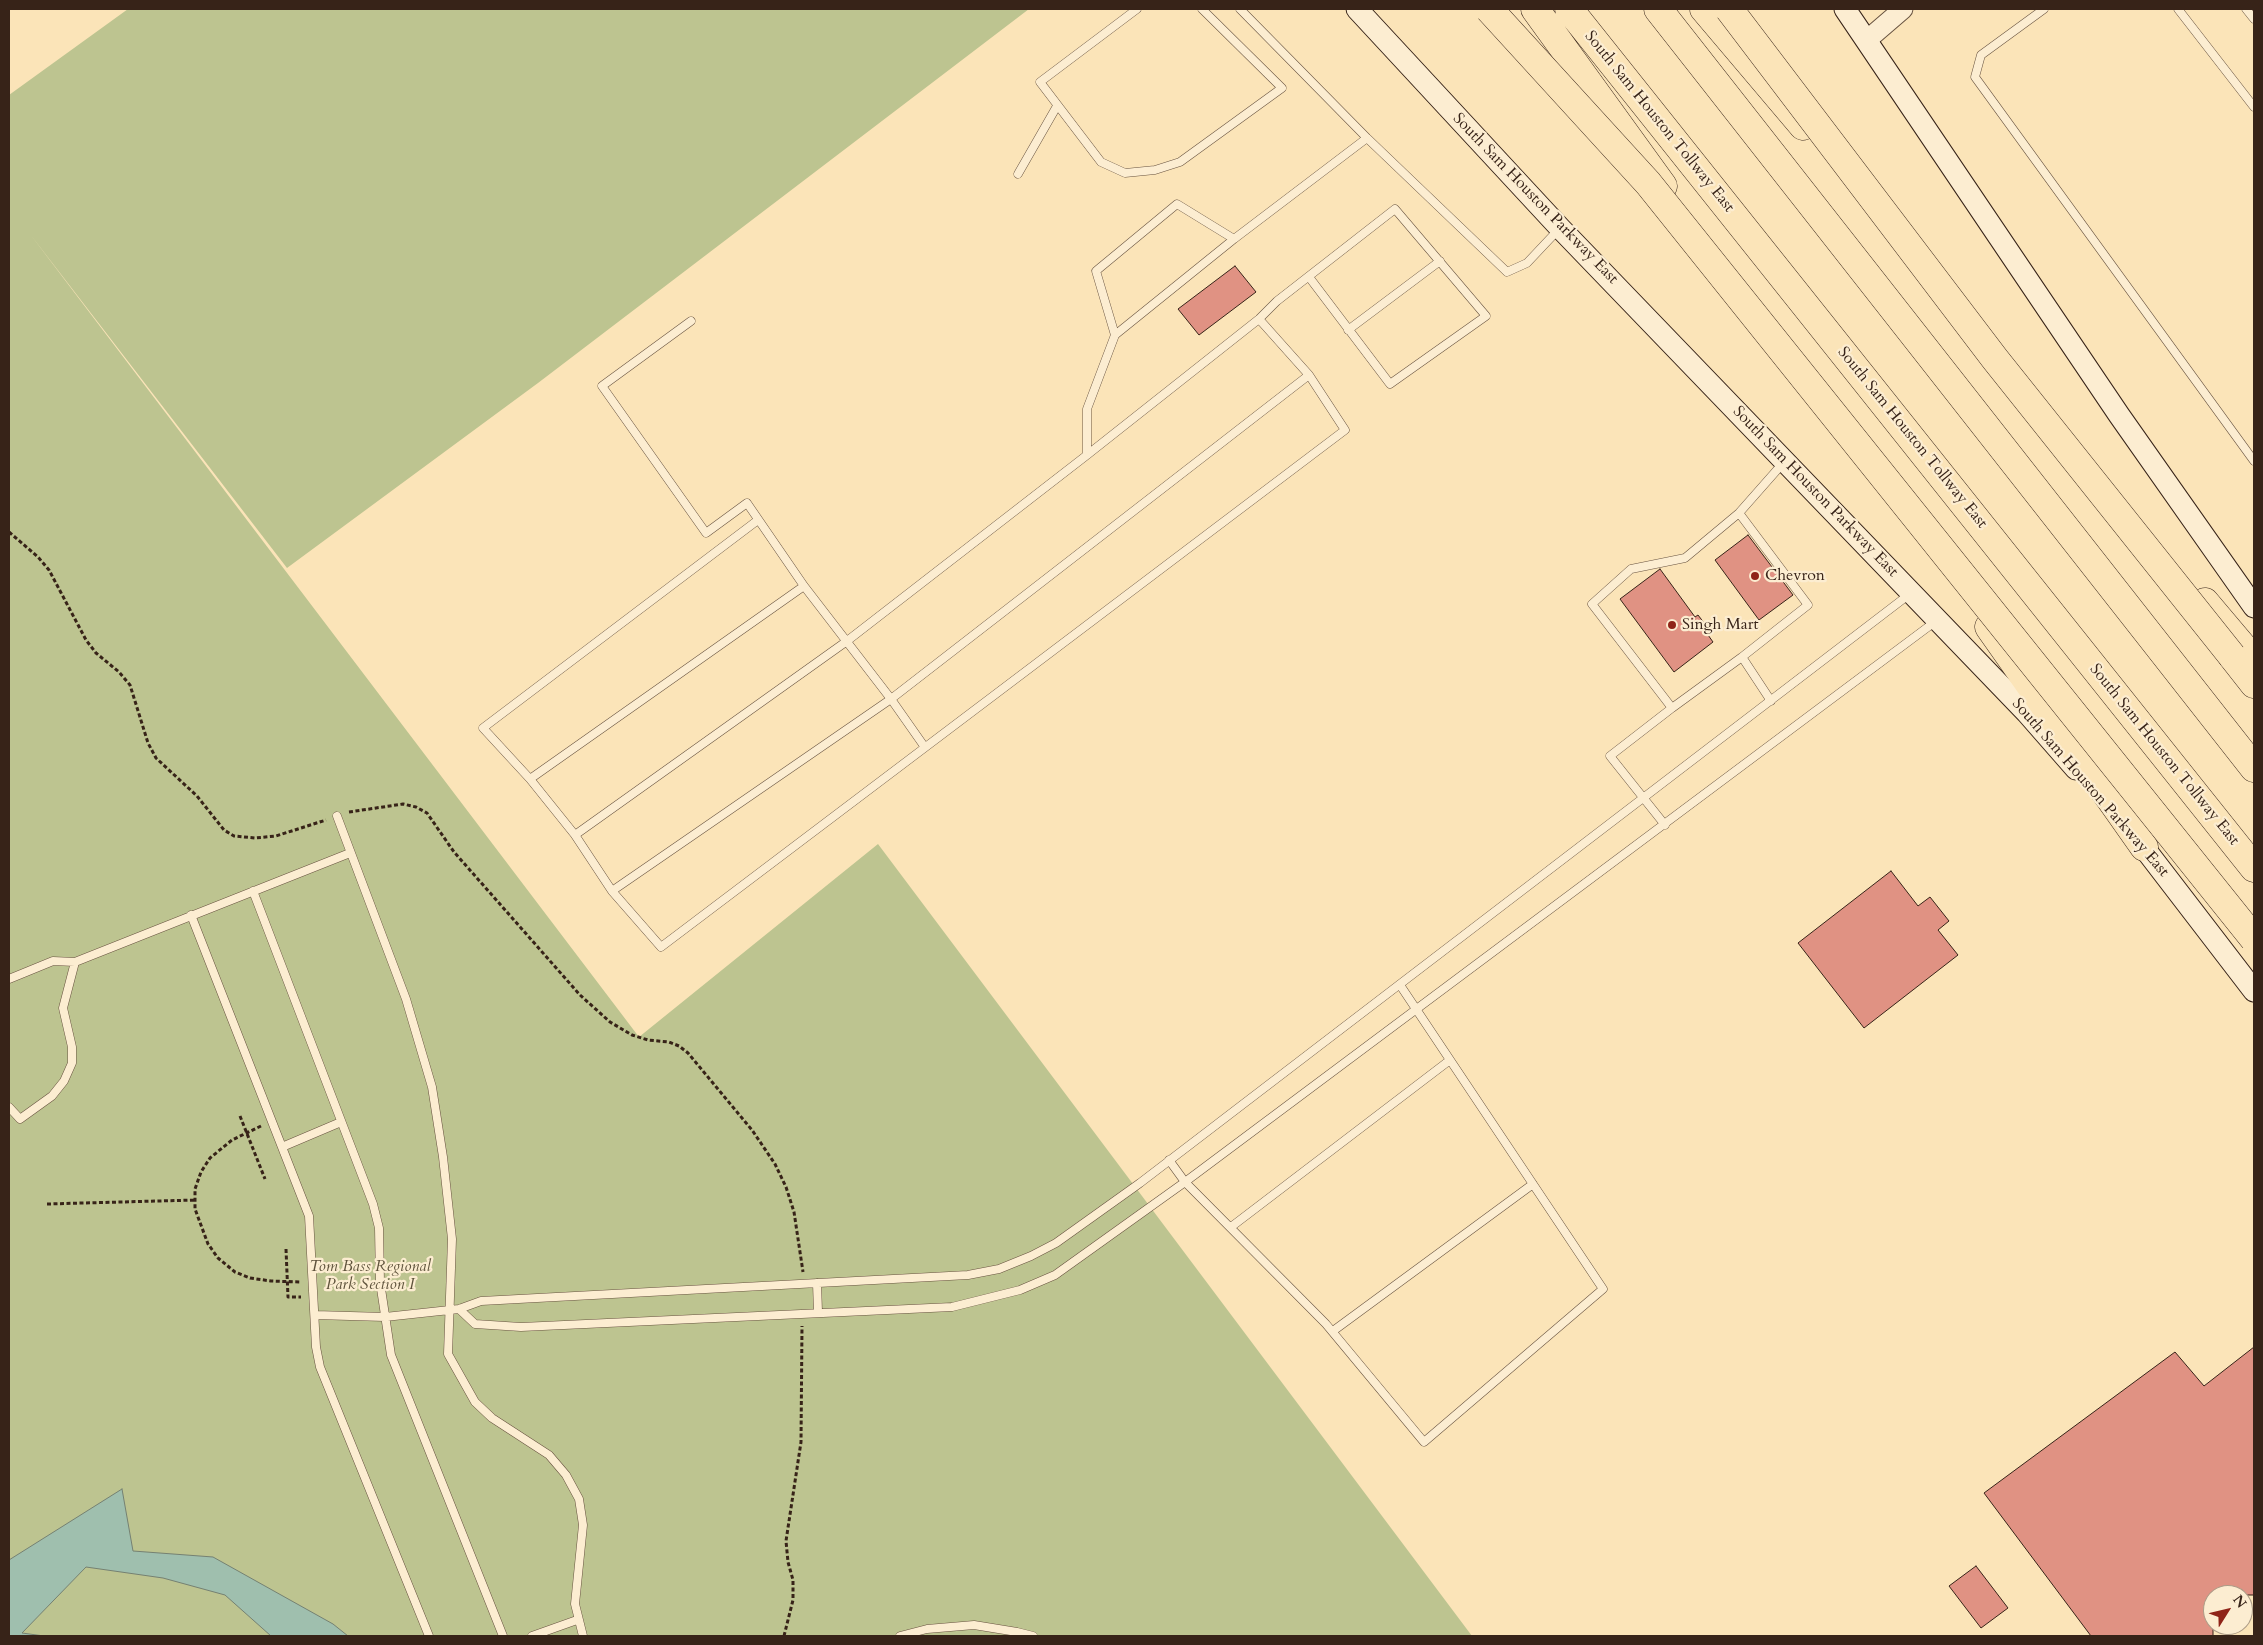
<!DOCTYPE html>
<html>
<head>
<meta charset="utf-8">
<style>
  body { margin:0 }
  #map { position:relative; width:2263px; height:1645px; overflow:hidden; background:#fbe4b8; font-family:Cardo,serif }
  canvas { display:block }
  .frame { position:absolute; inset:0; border:10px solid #372318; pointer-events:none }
  .north { position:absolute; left:2203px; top:1585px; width:50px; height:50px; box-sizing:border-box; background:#fcedd1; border:1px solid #ad9c87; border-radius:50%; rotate:54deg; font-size:14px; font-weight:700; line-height:20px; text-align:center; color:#372318 }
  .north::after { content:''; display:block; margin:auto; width:18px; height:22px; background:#8f2418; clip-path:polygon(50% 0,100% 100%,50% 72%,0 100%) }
</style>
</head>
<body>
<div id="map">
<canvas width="2263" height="1645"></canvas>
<div class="frame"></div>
<div class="north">N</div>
</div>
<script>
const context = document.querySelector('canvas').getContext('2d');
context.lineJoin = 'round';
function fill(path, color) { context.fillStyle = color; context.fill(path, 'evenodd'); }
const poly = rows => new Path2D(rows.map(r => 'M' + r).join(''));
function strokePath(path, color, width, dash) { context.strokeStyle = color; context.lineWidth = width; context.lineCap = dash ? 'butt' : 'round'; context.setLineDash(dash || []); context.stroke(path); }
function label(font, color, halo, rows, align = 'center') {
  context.font = font + ' Cardo,serif'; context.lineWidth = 4.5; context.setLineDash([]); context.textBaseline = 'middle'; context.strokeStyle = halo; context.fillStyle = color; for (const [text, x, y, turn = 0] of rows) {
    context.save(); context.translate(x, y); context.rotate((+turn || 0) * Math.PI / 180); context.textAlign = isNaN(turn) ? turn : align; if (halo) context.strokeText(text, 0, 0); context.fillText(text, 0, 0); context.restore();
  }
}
const green = poly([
  [128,9,1029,9,538,383,287,568,30,234,639,1037,878,844,1472,1636,9,1636,9,95]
]);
const water = poly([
  [122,1489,133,1551,213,1557,333,1624,348,1636,271,1636,225,1595,163,1578,86,1567,22,1633,44,1636,9,1636,9,1560,122,1489]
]);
const building = poly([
  [1235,266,1256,292,1199,335,1178,309,1235,266],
  [1748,535,1793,595,1759,620,1715,560,1748,535],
  [1660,569,1695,617,1698,615,1711,632,1708,635,1713,642,1674,672,1620,599,1660,569],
  [1891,871,1918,906,1930,897,1949,921,1938,930,1958,955,1864,1028,1798,943,1891,871],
  [2254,1347,2254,1595,2213,1595,2213,1636,2091,1636,1984,1493,2175,1352,2204,1386,2254,1347],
  [1976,1566,2008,1608,1981,1628,1949,1586,1976,1566]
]);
const path = poly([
  [9,532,38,557,49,570,86,640,96,653,119,672,130,685,148,743,156,758,197,796,224,830,234,836,255,838,276,836,326,820],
  [349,812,403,804,416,807,427,813,454,852,580,995,610,1022,632,1035,648,1040,669,1042,679,1046,688,1053,752,1130,775,1164,786,1187,794,1212,803,1272],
  [240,1116,265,1179],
  [261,1126,232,1140,210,1158,201,1172,195,1189,195,1209,208,1244,218,1258,235,1272,250,1278,271,1281,300,1282],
  [47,1204,195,1200],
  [286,1249,288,1297,301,1297],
  [784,1636,793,1600,793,1580,788,1562,786,1541,801,1442,802,1326]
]);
const service = poly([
  [1137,9,1040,82,1101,162,1125,173,1155,170,1180,162,1282,88,1202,9],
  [1240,9,1367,138,1507,272,1527,263,1559,229],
  [2044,9,1981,55,1975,77,2254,461],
  [2178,9,2254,107],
  [2246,9,2254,19],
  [1018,174,1057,106],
  [1234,239,1177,204,1096,271,1115,335,1234,239,1367,138],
  [691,321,602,386,706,533,747,503,804,586,891,699,924,746],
  [1348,330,1440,261],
  [1087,455,1087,409,1115,335],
  [1739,513,1808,605,1742,657],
  [804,586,530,779,575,835,612,891,891,699,1309,375,1259,319],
  [1672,708,1742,657,1771,701],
  [530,779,483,728,758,520],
  [337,816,406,999,432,1087,443,1157,452,1239,448,1354,475,1402,492,1418,549,1455,566,1475,579,1499,583,1525,575,1604,583,1636],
  [1665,825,1610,756,1672,708,1592,604,1631,569,1685,558,1739,513,1784,462],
  [575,835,847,641,1087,455,1259,319,1277,301,1395,209,1486,316,1390,384,1309,277],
  [253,891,373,1204,379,1228,380,1282,391,1355,503,1636],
  [612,891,661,947,1345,430,1309,375],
  [191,915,309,1216,316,1347,320,1367,429,1636],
  [75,962,350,853],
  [9,979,53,961,75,962,63,1008,72,1047,72,1063,64,1081,52,1096,20,1119,9,1107],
  [282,1147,341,1122],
  [1169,1160,1185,1182,1326,1324,1424,1442,1603,1289,1400,985],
  [1231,1227,1450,1060],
  [817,1283,818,1312],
  [459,1309,475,1324,521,1327,952,1307,1020,1290,1055,1275,1185,1182,1936,621],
  [315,1315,385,1317,459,1309,481,1301,968,1275,999,1269,1031,1256,1056,1243,1140,1183,1911,593],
  [1333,1331,1533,1184],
  [532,1636,577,1620],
  [900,1636,927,1629,974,1625,1017,1632,1033,1636]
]);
const tertiary = poly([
  [1867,40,1903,9]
]);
const secondary = poly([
  [1357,9,1560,228,2027,713,2076,769],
  [1845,9,2119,415,2254,607],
  [2135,836,2254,991]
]);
const motorway = poly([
  [1535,9,1663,186],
  [1569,9,2254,868],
  [1658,9,2254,768],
  [1704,9,1803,126],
  [2205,602,2254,660],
  [1989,627,2144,847],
  [2232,656,2254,684]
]);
const motorwayBridge = poly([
  [1489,9,1648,183,2254,939],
  [1729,9,1995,359,2232,656]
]);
const markers = [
  [1755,576,5,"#8f2418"],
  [1672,625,5,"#8f2418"]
];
const streetNames = [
  ["South Sam Houston Tollway East",1659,122,51],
  ["South Sam Houston Parkway East",1535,199,46],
  ["South Sam Houston Tollway East",1912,438,51],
  ["South Sam Houston Parkway East",1815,492,46],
  ["South Sam Houston Tollway East",2164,755,51],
  ["South Sam Houston Parkway East",2090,788,49]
];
const poiNames = [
  ["Chevron",1765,576],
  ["Singh Mart",1682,625]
];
const parkNames = [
  ["Tom Bass Regional",370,1267],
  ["Park Section I",370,1285]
];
fill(green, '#bdc490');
fill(water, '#9fbfae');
strokePath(water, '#758172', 1);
fill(building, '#e09283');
strokePath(building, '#372318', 1);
strokePath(service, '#685340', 9);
strokePath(tertiary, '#685340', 21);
strokePath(secondary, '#372318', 23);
strokePath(motorway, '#372318', 29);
strokePath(path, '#372318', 3, [4, 2.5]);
strokePath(service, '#fcedd1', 8);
strokePath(tertiary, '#fcedd1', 19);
strokePath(secondary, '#fcedd1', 21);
strokePath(motorway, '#fbe4b8', 28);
strokePath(motorwayBridge, '#372318', 29, []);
strokePath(motorwayBridge, '#fbe4b8', 28);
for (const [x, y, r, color] of markers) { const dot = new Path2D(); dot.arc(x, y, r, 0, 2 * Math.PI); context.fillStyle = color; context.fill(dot); strokePath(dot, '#fcedd1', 2); }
label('16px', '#372318', '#fcedd1', streetNames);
label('16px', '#372318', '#fcedd1', poiNames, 'left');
label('italic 16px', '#5f533c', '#fcedd1', parkNames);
</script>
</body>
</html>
